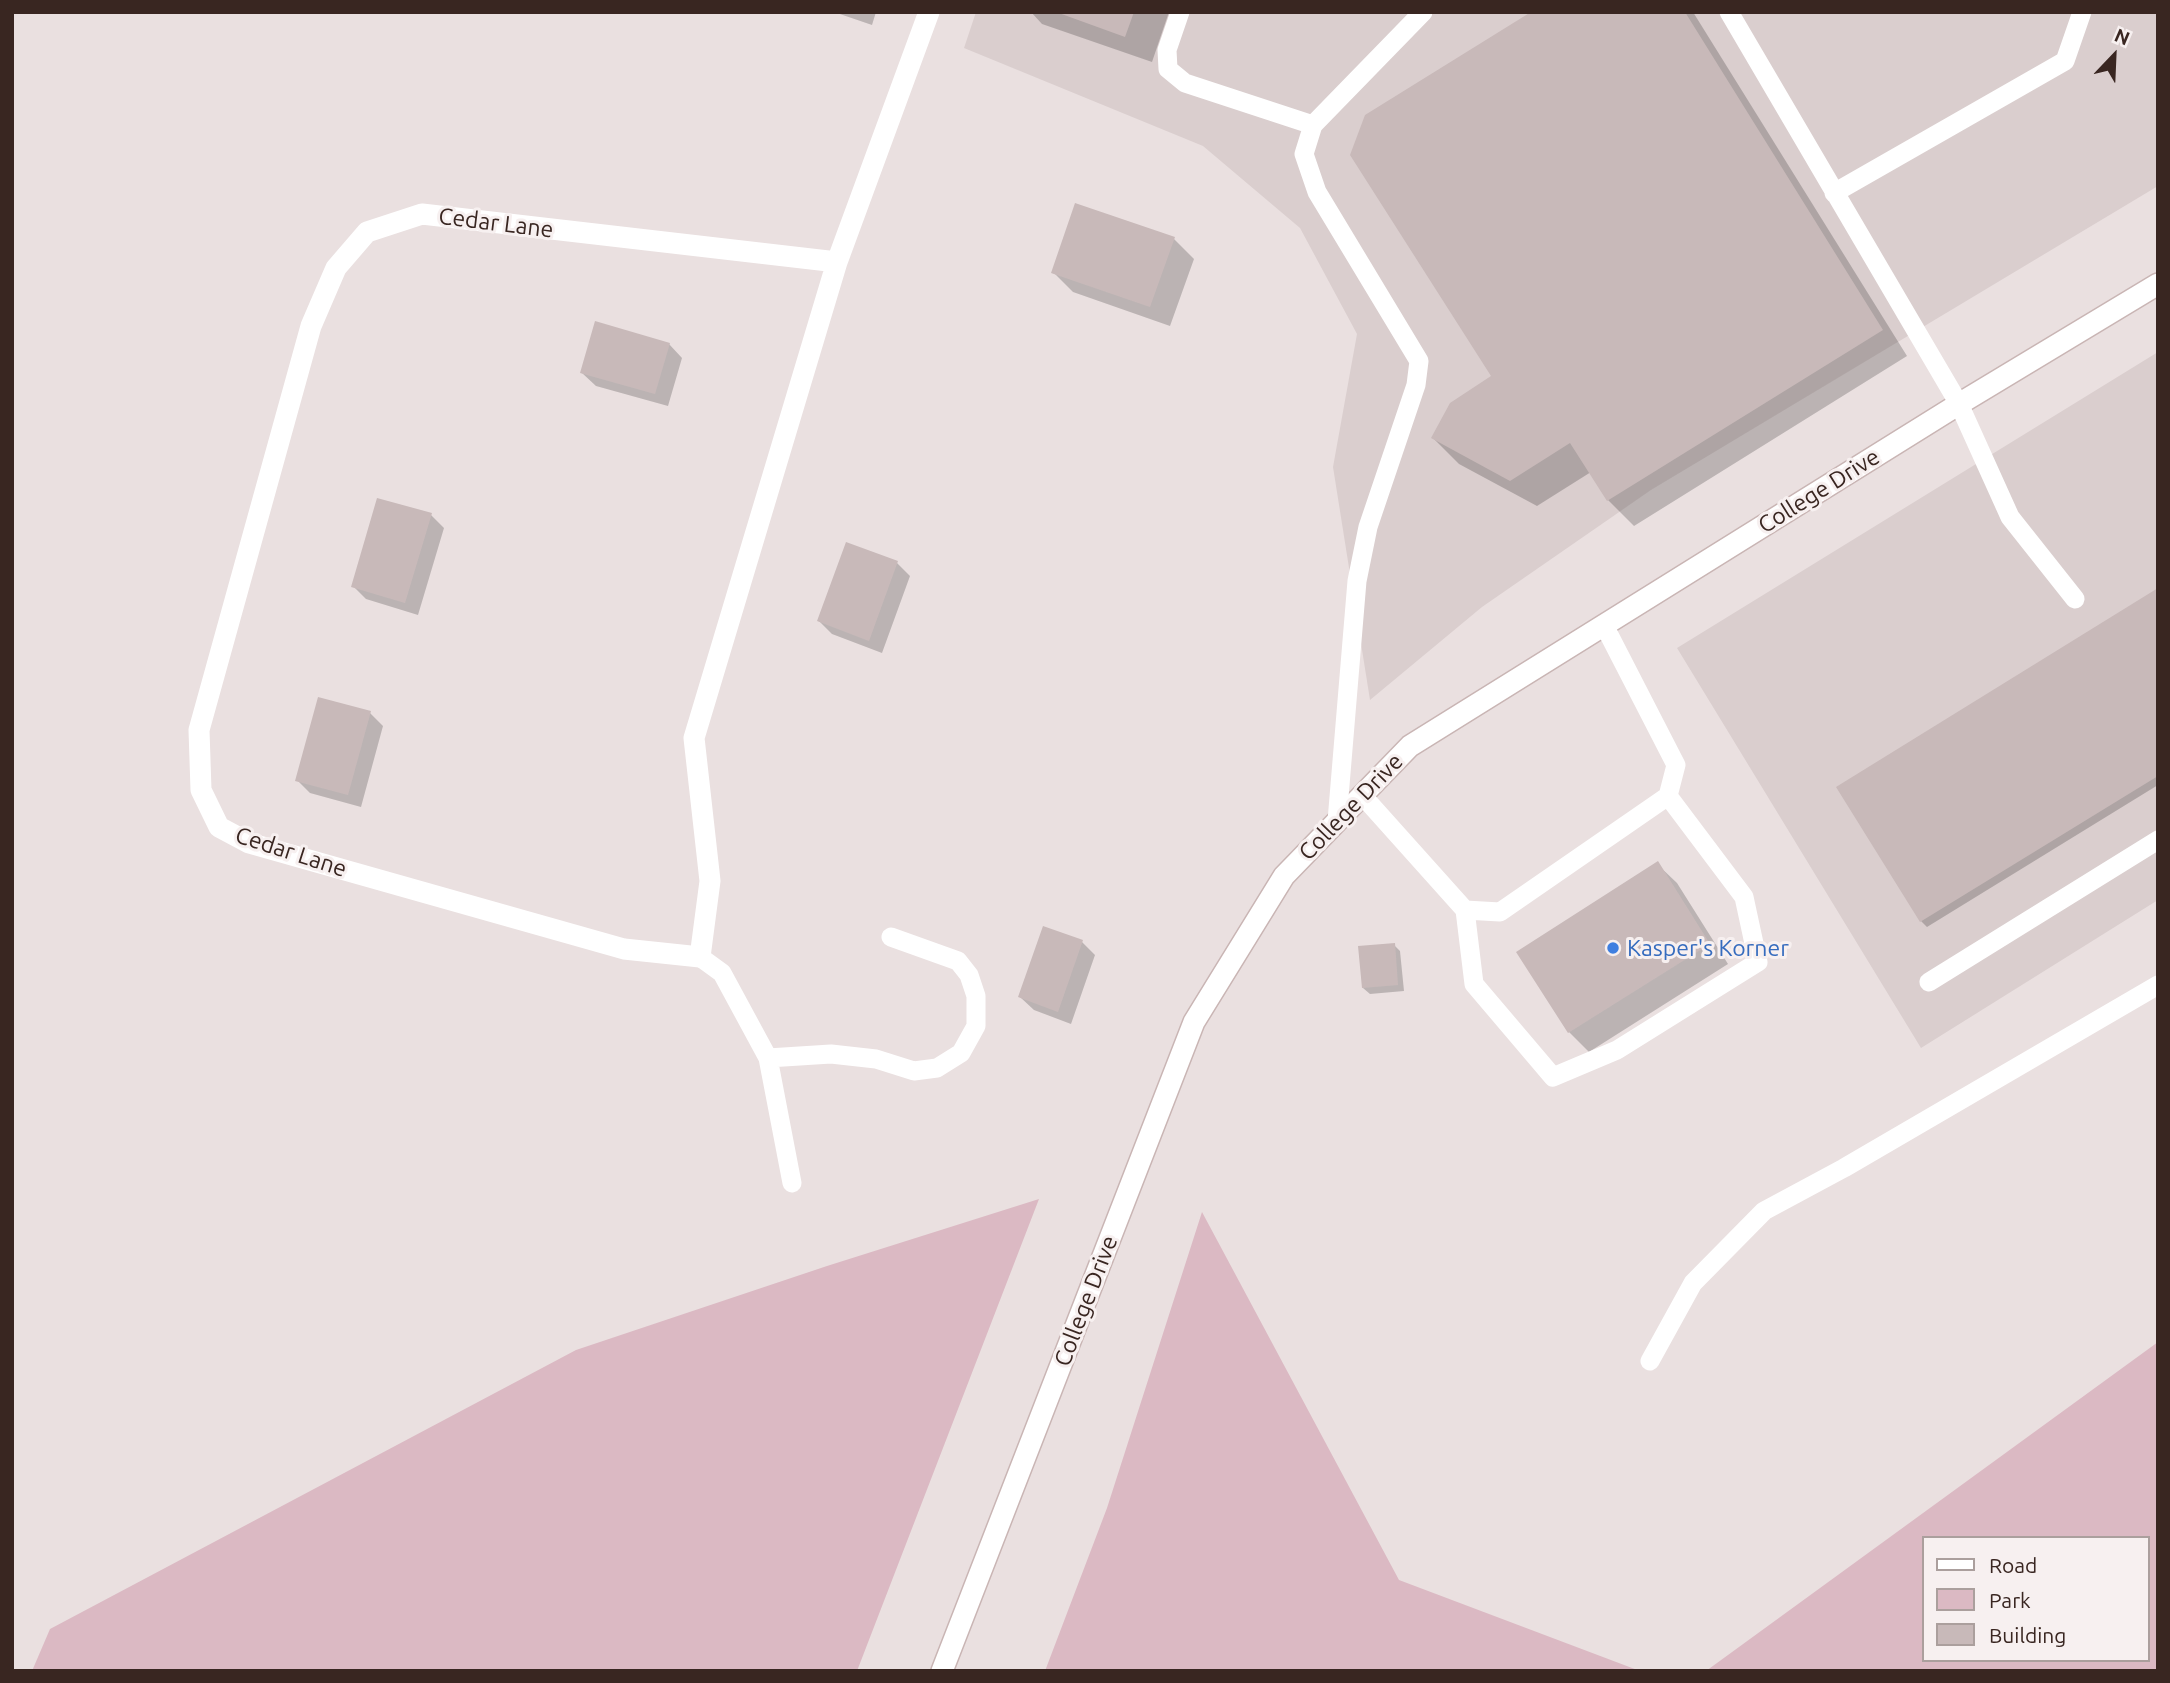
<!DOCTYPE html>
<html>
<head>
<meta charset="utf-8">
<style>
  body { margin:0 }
  #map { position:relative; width:2170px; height:1683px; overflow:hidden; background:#eae0e0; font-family:Ubuntu,sans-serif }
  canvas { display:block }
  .frame { position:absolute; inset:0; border:14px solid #392621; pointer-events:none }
  .legend { position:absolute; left:1922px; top:1536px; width:228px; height:126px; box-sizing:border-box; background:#f7f0f0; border:2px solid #ab9f9d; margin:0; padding:9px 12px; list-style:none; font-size:21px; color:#392621 }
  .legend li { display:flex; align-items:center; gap:14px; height:35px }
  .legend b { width:35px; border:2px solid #ab9f9d }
  .north { position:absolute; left:2079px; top:21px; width:70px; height:70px; -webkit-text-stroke:5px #f7f0f0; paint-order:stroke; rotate:23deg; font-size:19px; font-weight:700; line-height:28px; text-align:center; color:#392621 }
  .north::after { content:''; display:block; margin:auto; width:24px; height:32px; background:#392621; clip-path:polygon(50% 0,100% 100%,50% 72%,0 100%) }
</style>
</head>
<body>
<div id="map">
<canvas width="2170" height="1683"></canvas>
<div class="frame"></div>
<ul class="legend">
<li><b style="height:9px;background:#fff"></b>Road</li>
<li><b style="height:19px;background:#dbb9c3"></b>Park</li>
<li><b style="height:19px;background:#c8b9b9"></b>Building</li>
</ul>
<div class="north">N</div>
</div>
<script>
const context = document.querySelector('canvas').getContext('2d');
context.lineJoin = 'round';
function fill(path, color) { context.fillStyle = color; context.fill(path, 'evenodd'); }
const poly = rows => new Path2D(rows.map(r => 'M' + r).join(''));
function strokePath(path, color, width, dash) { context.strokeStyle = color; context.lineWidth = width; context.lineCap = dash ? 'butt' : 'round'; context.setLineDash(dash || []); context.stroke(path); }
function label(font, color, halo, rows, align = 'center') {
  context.font = font + ' Ubuntu,sans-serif'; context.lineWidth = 6; context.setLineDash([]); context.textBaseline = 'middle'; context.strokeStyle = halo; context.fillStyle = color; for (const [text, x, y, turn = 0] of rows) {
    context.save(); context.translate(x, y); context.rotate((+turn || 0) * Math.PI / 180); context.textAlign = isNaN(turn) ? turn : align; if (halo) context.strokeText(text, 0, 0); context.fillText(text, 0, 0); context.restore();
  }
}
const built = poly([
  [976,12,2158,12,2158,186,1651,490,1482,607,1370,700,1333,467,1357,334,1300,228,1203,146,964,48],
  [2158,352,2158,900,1921,1048,1677,648]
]);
const green = poly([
  [1039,1199,857,1671,32,1671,50,1629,576,1350,827,1266],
  [1202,1212,1399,1580,1640,1671,1045,1671,1107,1508],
  [2158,1342,2158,1671,1706,1671],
  [1923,1538,2147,1538,2147,1660,1923,1660]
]);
const shadow = poly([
  [834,12,876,12,872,25],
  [1031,12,1169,12,1152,62,1042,24],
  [1534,12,1693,12,1907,356,1634,526,1608,500,1591,472,1537,506,1459,464,1433,438,1494,377],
  [1174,239,1194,259,1170,326,1073,292,1053,272],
  [669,344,682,358,668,406,596,386,582,373],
  [431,515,444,528,418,615,366,599,353,586],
  [897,563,910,576,882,653,832,634,819,621],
  [2158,591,2158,785,1927,927,1921,921,1839,787],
  [370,713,383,726,361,807,310,793,297,780],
  [1657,864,1677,883,1728,964,1589,1052,1569,1032],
  [1082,942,1095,955,1071,1024,1034,1010,1020,997],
  [1394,945,1400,951,1404,991,1370,994,1363,988]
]);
const building = poly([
  [1056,12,1134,12,1125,37],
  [1531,12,1685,12,1883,330,1607,501,1570,443,1510,481,1431,438,1450,403,1491,376,1350,155,1365,115],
  [1075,203,1175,237,1150,307,1051,273],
  [595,321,670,343,655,394,580,373],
  [377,498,432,513,405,603,351,587],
  [846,542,898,561,869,641,817,621],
  [2158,588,2158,776,1920,922,1836,787],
  [318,697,371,711,348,795,295,781],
  [1658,861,1710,944,1568,1033,1516,952],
  [1043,926,1083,940,1058,1012,1018,997],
  [1395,943,1398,985,1362,988,1358,946]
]);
const lane = poly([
  [1180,12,1167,50,1168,69,1185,83,1313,125],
  [1729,12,1959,404,2010,517,2075,599],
  [1834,193,2065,61,2082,12],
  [1362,795,1465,910,1474,984,1553,1077,1617,1050,1758,962,1744,897,1668,796],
  [1337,821,1357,581,1368,527,1416,385,1419,361,1317,192,1304,154,1313,125,1423,12],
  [1465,910,1500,912,1668,796,1676,765,1604,625],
  [700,957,722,973,768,1058,792,1183],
  [1929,982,2158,840],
  [768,1058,831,1054,876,1059,914,1071,937,1068,961,1053,976,1026,976,996,969,975,958,961,891,937],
  [1650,1361,1693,1283,1764,1211,1844,1168,2158,985]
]);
const street = poly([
  [422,214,837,262,694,738,710,881,700,957,624,949,249,843,219,827,201,790,199,730,311,326,336,268,367,232,422,214],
  [837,262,929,12]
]);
const secondary = poly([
  [942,1671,1194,1022,1284,876,1410,746,1959,404,2158,284]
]);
const markers = [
  [1613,948,7,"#3f7fe0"]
];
const streetNames = [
  ["Cedar Lane",496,223,7],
  ["College Drive",1819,491,-32],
  ["College Drive",1351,807,-46],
  ["Cedar Lane",291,852,18],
  ["College Drive",1086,1301,-69]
];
const shopNames = [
  ["Kasper's Korner",1627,948]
];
fill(built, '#dacece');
fill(green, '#dbb9c3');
fill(shadow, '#0003');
fill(building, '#c8b9b9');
strokePath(secondary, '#c9b5b4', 24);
strokePath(lane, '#fff', 19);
strokePath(street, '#fff', 21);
strokePath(secondary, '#fff', 21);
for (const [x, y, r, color] of markers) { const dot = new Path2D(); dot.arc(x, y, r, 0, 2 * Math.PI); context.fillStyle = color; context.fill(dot); strokePath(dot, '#f7f0f0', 2.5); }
label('23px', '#392621', '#f7f0f0', streetNames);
label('23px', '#366cbe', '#f7f0f0', shopNames, 'left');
</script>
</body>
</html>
